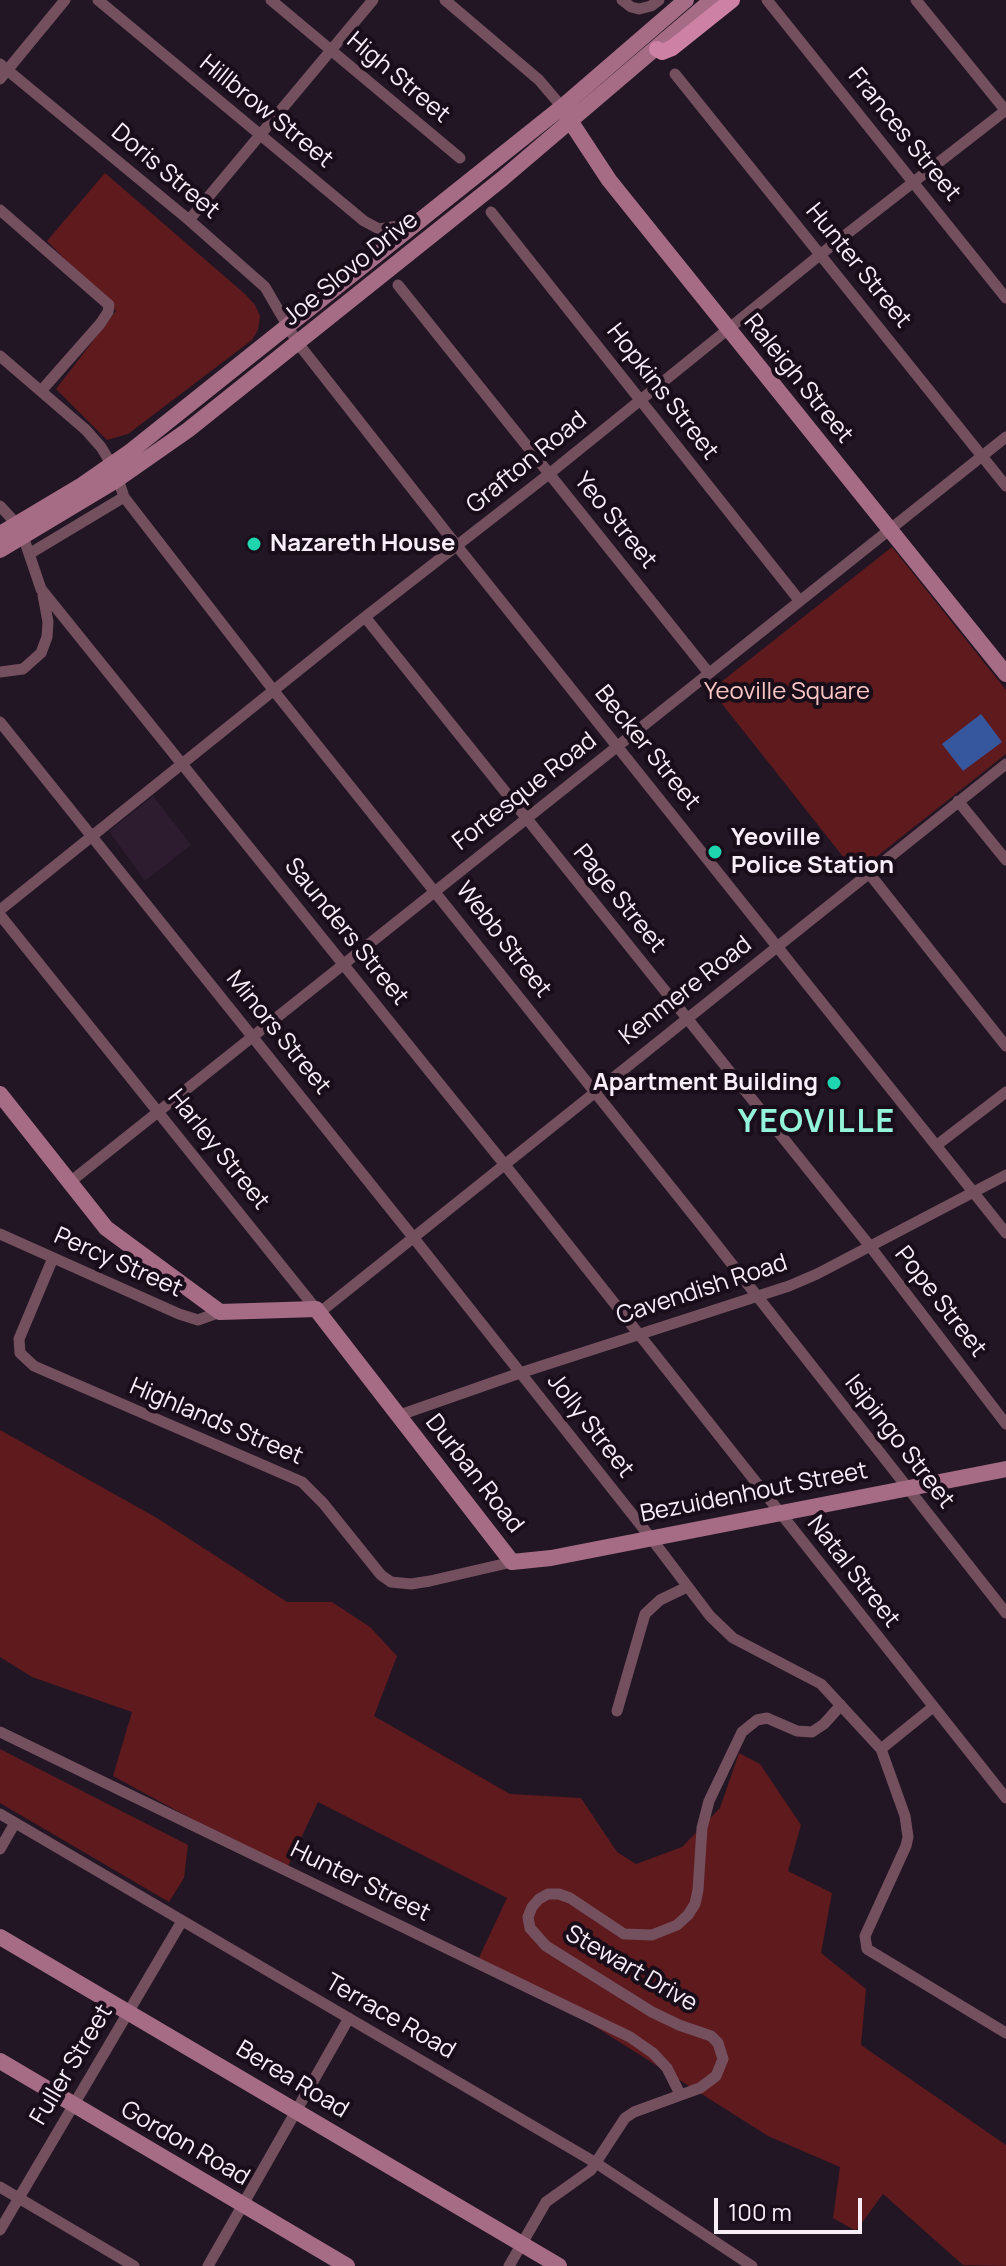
<!DOCTYPE html>
<html>
<head>
<meta charset="utf-8">
<style>
  body { margin:0 }
  #map { position:relative; width:1006px; height:2266px; overflow:hidden; background:#221624; font-family:Manrope,sans-serif }
  canvas { display:block }
  .scale { position:absolute; left:714px; top:2198px; width:148px; height:36px; box-sizing:border-box; border:4px solid #f7eef8; border-top:0; padding-left:10px; font-size:24px; line-height:28px; white-space:nowrap; color:#f7eef8; -webkit-text-stroke:6px #190d1a; paint-order:stroke }
</style>
</head>
<body>
<div id="map">
<canvas width="1006" height="2266"></canvas>
<div class="scale">100 m</div>
</div>
<script>
const context = document.querySelector('canvas').getContext('2d');
context.lineJoin = 'round';
function fill(path, color) { context.fillStyle = color; context.fill(path, 'evenodd'); }
const poly = rows => new Path2D(rows.map(r => 'M' + r).join(''));
function strokePath(path, color, width, dash) { context.strokeStyle = color; context.lineWidth = width; context.lineCap = dash ? 'butt' : 'round'; context.setLineDash(dash || []); context.stroke(path); }
function label(font, color, halo, rows, align = 'center') {
  context.font = font + ' Manrope,sans-serif'; context.lineWidth = 8; context.setLineDash([]); context.textBaseline = 'middle'; context.strokeStyle = halo; context.fillStyle = color; for (const [text, x, y, turn = 0] of rows) {
    context.save(); context.translate(x, y); context.rotate((+turn || 0) * Math.PI / 180); context.textAlign = isNaN(turn) ? turn : align; if (halo) context.strokeText(text, 0, 0); context.fillText(text, 0, 0); context.restore();
  }
}
const built = poly([
  [153,796,191,845,145,881,109,831]
]);
const green = poly([
  [105,173,245,294,255,305,260,316,258,330,252,340,128,434,107,440,56,389,116,311,47,241],
  [892,547,1006,690,1006,754,856,873,711,690],
  [0,1430,157,1518,287,1602,332,1602,370,1627,397,1656,374,1716,510,1794,581,1798,617,1852,636,1864,682,1847,720,1808,739,1753,760,1764,801,1825,788,1871,832,1893,821,1953,866,1989,861,2045,1006,2145,1006,2266,963,2265,883,2194,856,2231,833,2218,840,2167,768,2136,531,1986,476,1964,507,1898,318,1802,288,1866,225,1837,113,1776,132,1712,32,1677,0,1657],
  [0,1749,188,1845,184,1878,169,1902,0,1803]
]);
const water = poly([
  [981,714,1002,742,963,771,942,744]
]);
const street = poly([
  [98,0,364,221,379,229,411,224],
  [271,0,460,158],
  [445,0,539,80,562,107],
  [622,0,631,7,639,9,651,6,659,0],
  [767,0,1006,298],
  [916,0,1006,111],
  [0,64,189,220,265,287,297,342,457,546,1006,1233],
  [675,74,1006,486],
  [0,79,65,0],
  [0,210,109,305,108,312,100,324,41,391],
  [491,212,799,600],
  [189,220,373,0],
  [398,285,708,672],
  [0,356,86,430,101,447,115,470,124,497,274,691,702,1226,1006,1613],
  [0,506,13,520,25,542,41,589,505,1165,1006,1798],
  [29,554,124,497],
  [365,617,869,1245,1006,1424],
  [0,672,23,669,41,653,47,637,48,622,43,595],
  [0,722,413,1237,651,1538,710,1616,733,1638,821,1684,881,1749,905,1816,908,1837,906,1846,865,1936,867,1949,1006,2033],
  [958,801,1006,860],
  [868,872,1006,1046],
  [0,910,365,617,549,474,821,254,1006,110],
  [0,915,316,1309],
  [937,1145,1006,1092],
  [70,1182,1006,437],
  [0,1234,179,1314,198,1320,220,1312],
  [53,1258,19,1339,20,1353,34,1366,302,1482,323,1503,381,1575,391,1582,411,1584,430,1581,512,1562],
  [319,1313,1006,764],
  [397,1416,520,1373,789,1286,817,1274,1006,1175],
  [617,1711,645,1614,660,1600,687,1587],
  [0,1732,630,2037,653,2053,667,2068,680,2094],
  [881,1749,933,1707],
  [0,1814,596,2163,752,2266],
  [0,1849,15,1823],
  [0,2187,134,2266],
  [0,2230,182,1921],
  [208,2266,349,2018],
  [509,2266,546,2202,591,2170,625,2118,634,2112,700,2088,716,2076,723,2059,718,2043,711,2036,679,2025,652,2012,546,1946,530,1928,528,1917,532,1907,539,1899,548,1894,559,1894,570,1898,624,1934,652,1935,677,1925,688,1915,695,1904,698,1890,702,1828,709,1801,742,1732,757,1720,767,1718,797,1731,812,1732,824,1724,841,1705]
]);
const secondary = poly([
  [565,113,609,180,1006,674],
  [0,534,82,485,131,451,562,107,686,0],
  [0,550,115,481,188,430,502,179,712,0],
  [0,1094,106,1228,220,1312,316,1309,512,1562,551,1558,1006,1469],
  [0,1937,559,2266],
  [0,2061,347,2266]
]);
const primary = poly([
  [657,49,662,52,672,48,732,0]
]);
const markers = [
  [254,544,8,"#1ed5b0"],
  [715,852,8,"#1ed5b0"],
  [834,1083,8,"#1ed5b0"]
];
const streetNames = [
  ["High Street",398,78,40],
  ["Hillbrow Street",266,112,39],
  ["Frances Street",904,135,51],
  ["Doris Street",165,172,40],
  ["Hunter Street",858,266,51],
  ["Joe Slovo Drive",351,269,-39],
  ["Raleigh Street",798,379,51],
  ["Hopkins Street",662,392,52],
  ["Grafton Road",527,463,-39],
  ["Yeo Street",615,521,51],
  ["Becker Street",647,748,51],
  ["Fortesque Road",525,792,-38],
  ["Page Street",619,899,51],
  ["Saunders Street",346,932,51],
  ["Webb Street",503,940,52],
  ["Kenmere Road",686,991,-38],
  ["Minors Street",278,1033,51],
  ["Harley Street",218,1150,51],
  ["Percy Street",118,1263,24],
  ["Cavendish Road",702,1290,-18],
  ["Pope Street",940,1302,52],
  ["Highlands Street",216,1422,23],
  ["Jolly Street",590,1426,52],
  ["Isipingo Street",899,1442,52],
  ["Durban Road",474,1474,52],
  ["Bezuidenhout Street",754,1493,-11],
  ["Natal Street",853,1572,52],
  ["Hunter Street",360,1882,26],
  ["Stewart Drive",631,1969,30],
  ["Terrace Road",390,2017,30],
  ["Fuller Street",72,2065,-59],
  ["Berea Road",292,2080,31],
  ["Gordon Road",185,2144,30]
];
const poiNames = [
  ["Nazareth House",270,544],
  ["Yeoville",731,838],
  ["Police Station",731,866],
  ["Apartment Building",818,1083,"right"]
];
const parkNames = [
  ["Yeoville Square",787,692]
];
const districtNames = [
  ["YEOVILLE",817,1123]
];
fill(built, '#2d1b2f');
fill(green, '#5e1a1d');
fill(water, '#36579d');
strokePath(street, '#744f5e', 11);
strokePath(secondary, '#a66c85', 16);
strokePath(primary, '#ce82a3', 16);
for (const [x, y, r, color] of markers) { const dot = new Path2D(); dot.arc(x, y, r, 0, 2 * Math.PI); context.fillStyle = color; context.fill(dot); strokePath(dot, '#190d1a', 3); }
label('24px', '#f7eef8', '#190d1a', streetNames);
label('bold 24px', '#f7eef8', '#190d1a', poiNames, 'left');
label('24px', '#fac6c3', '#190d1a', parkNames);
context.letterSpacing = '2px';
label('bold 32px', '#93f4d9', '#190d1a', districtNames);
context.letterSpacing = '0px';
</script>
</body>
</html>
